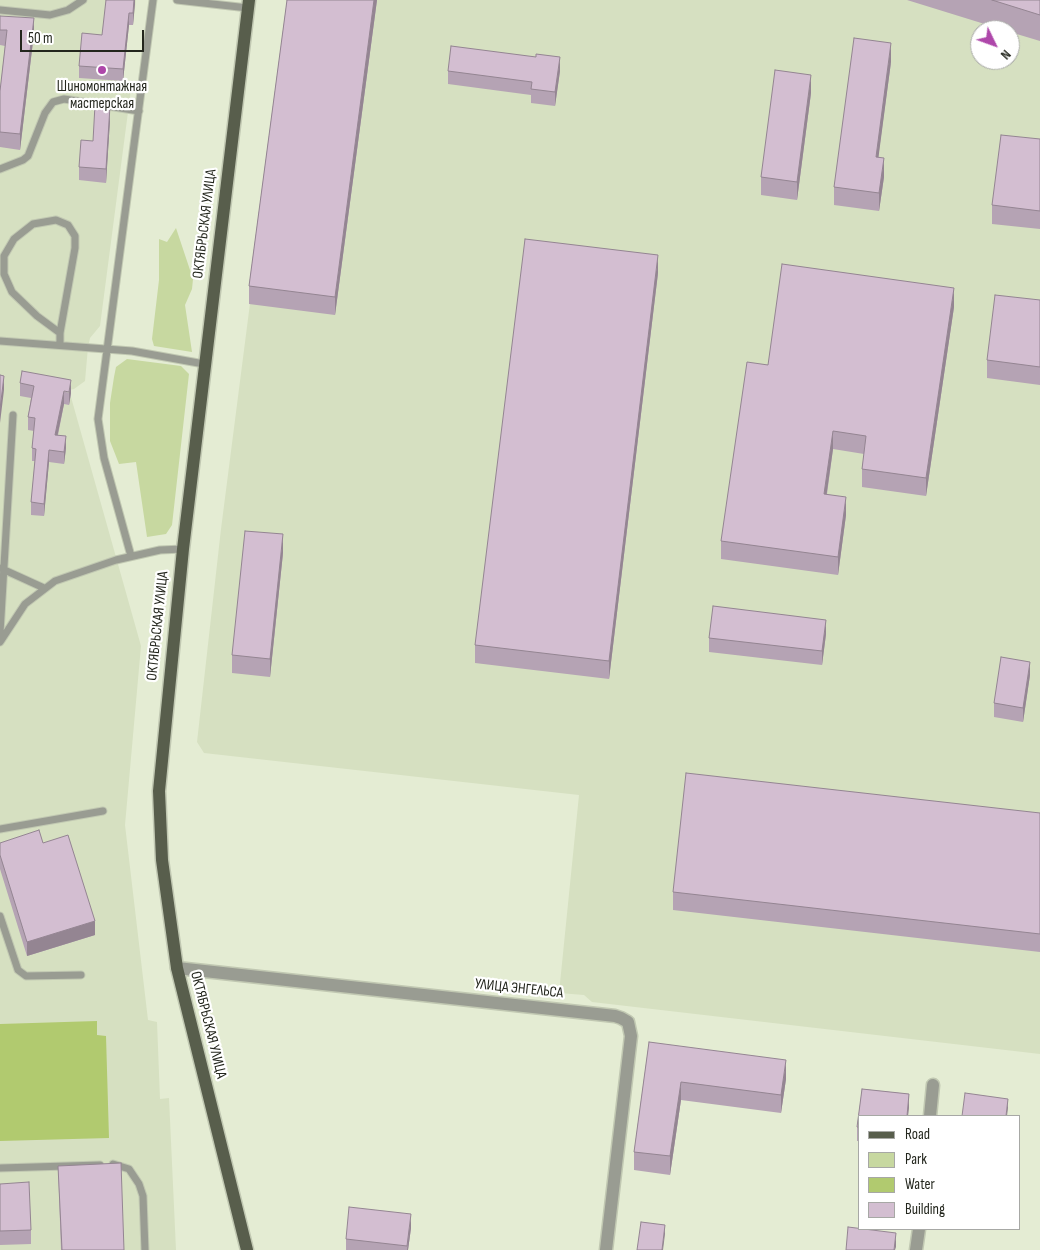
<!DOCTYPE html>
<html>
<head>
<meta charset="utf-8">
<style>
  body { margin:0 }
  #map { position:relative; width:1040px; height:1250px; overflow:hidden; background:#e4ecd3; font-family:"Sofia Sans Condensed",sans-serif }
  canvas { display:block }
  .legend { position:absolute; left:858px; top:1115px; width:162px; height:115px; box-sizing:border-box; background:#fff; border:1px solid #a7a8a5; margin:0; padding:6px 9px; list-style:none; font-size:15px; color:#23261d }
  .legend li { display:flex; align-items:center; gap:10px; height:25px }
  .legend b { width:25px; border:1px solid #a7a8a5 }
  .north { position:absolute; left:970px; top:20px; width:50px; height:50px; box-sizing:border-box; background:#fff; border:1px solid #a7a8a5; border-radius:50%; rotate:132deg; font-size:14px; font-weight:700; line-height:20px; text-align:center; color:#23261d }
  .north::after { content:''; display:block; margin:auto; width:18px; height:22px; background:#ae47aa; clip-path:polygon(50% 0,100% 100%,50% 72%,0 100%) }
  .scale { position:absolute; left:20px; top:30px; width:124px; height:22px; box-sizing:border-box; border:2px solid #23261d; border-top:0; padding-left:6px; font-size:15px; line-height:18px; white-space:nowrap; color:#23261d; -webkit-text-stroke:4px #fff; paint-order:stroke }
</style>
</head>
<body>
<div id="map">
<canvas width="1040" height="1250"></canvas>
<ul class="legend">
<li><b style="height:6px;background:#585e4c"></b>Road</li>
<li><b style="height:14px;background:#c7d8a0"></b>Park</li>
<li><b style="height:14px;background:#b1ca6f"></b>Water</li>
<li><b style="height:14px;background:#d3bed1"></b>Building</li>
</ul>
<div class="north">N</div>
<div class="scale">50 m</div>
</div>
<script>
const context = document.querySelector('canvas').getContext('2d');
context.lineJoin = 'round';
function fill(path, color) { context.fillStyle = color; context.fill(path, 'evenodd'); }
const poly = rows => new Path2D(rows.map(r => 'M' + r).join(''));
function strokePath(path, color, width, dash) { context.strokeStyle = color; context.lineWidth = width; context.lineCap = dash ? 'butt' : 'round'; context.setLineDash(dash || []); context.stroke(path); }
function label(font, color, halo, rows, align = 'center') {
  context.font = font + ' "Sofia Sans Condensed",sans-serif'; context.lineWidth = 4.5; context.setLineDash([]); context.textBaseline = 'middle'; context.strokeStyle = halo; context.fillStyle = color; for (const [text, x, y, turn = 0] of rows) {
    context.save(); context.translate(x, y); context.rotate((+turn || 0) * Math.PI / 180); context.textAlign = isNaN(turn) ? turn : align; if (halo) context.strokeText(text, 0, 0); context.fillText(text, 0, 0); context.restore();
  }
}
const built = poly([
  [0,0,136,0,133,25,129,25,126,49,123,78,131,89,100,326,90,338,88,347,85,381,74,389,69,390,141,646,125,825,148,1020,157,1022,160,1099,169,1098,176,1250,0,1250],
  [289,0,1040,0,1040,1054,592,1002,584,995,559,993,579,795,204,753,197,742,221,529],
  [980,30,1010,30,1010,60,980,60]
]);
const green = poly([
  [176,228,193,279,192,289,185,305,192,352,154,346,152,339,159,280,159,239,167,242],
  [127,359,181,366,189,374,172,525,166,534,147,537,136,462,119,464,110,441,110,403,114,377,116,367]
]);
const water = poly([
  [97,1021,97,1035,106,1036,109,1138,0,1141,0,1024]
]);
const service = poly([
  [177,0,248,8],
  [0,10,50,15,68,10,83,0],
  [0,169,23,160,28,156,45,113,53,102,64,99,139,111],
  [60,333,37,316,12,292,4,274,4,256,14,239,33,224,56,220,68,225,75,236,75,248,60,333,60,345],
  [0,341,132,351,204,364],
  [131,556,104,458,98,419,153,0],
  [0,568,44,588],
  [0,633,13,415],
  [0,642,25,604,55,581,116,560,160,550,183,549],
  [0,829,103,811],
  [0,916,18,970,26,976,81,975],
  [113,1164,129,1169,139,1184,143,1196,145,1250],
  [0,1168,100,1165]
]);
const minor = poly([
  [177,968,615,1016,621,1018,628,1022,631,1036,606,1250],
  [930,1116,933,1085],
  [916,1250,919,1229]
]);
const primary = poly([
  [247,1250,177,968,162,860,159,791,183,549,249,0]
]);
const wall = poly([
  [135,0,133,25,129,25,123,81,79,78,79,66,102,35],
  [287,0,377,0,335,315,249,304,249,286],
  [907,0,1040,0,1040,41,1010,32,1010,30,1004,30],
  [0,16,34,33,20,150,0,147,0,91,5,46,0,45],
  [891,62,878,158,884,177,879,211,834,205,834,187],
  [448,71,560,71,555,106,531,103,531,95,448,84],
  [811,93,797,200,761,195,761,177],
  [110,120,106,183,79,180,79,167,93,141],
  [1040,139,1040,229,992,224,992,205],
  [658,273,609,679,475,663,475,645],
  [1040,300,1040,385,987,378,987,360],
  [954,307,926,496,862,487,862,469,864,454,833,449,827,494,846,515,838,575,721,559,721,541,768,365],
  [20,383,71,393,69,405,64,404,58,435,66,448,64,464,49,462,44,516,31,515,31,502,35,461,32,461,32,448,34,431,28,430,28,417,31,398,20,396],
  [283,553,270,677,232,673,232,655],
  [826,634,822,665,709,652,709,638],
  [1030,675,1023,722,994,717,994,703],
  [1040,813,1040,952,673,910,673,892],
  [0,843,43,843,95,935,27,956,0,869],
  [649,1042,786,1079,781,1113,681,1100,670,1175,634,1170,634,1152],
  [862,1089,909,1094,908,1116,859,1116,859,1141,857,1141,857,1127],
  [58,1166,124,1250,61,1250],
  [0,1184,31,1230,31,1244,0,1245],
  [411,1228,408,1250,346,1250,346,1239]
]);
const shadedWall = poly([
  [134,0,135,0,135,4,133,25,133,13],
  [374,0,377,0,335,315,335,297],
  [129,13,129,25,123,81,123,69],
  [34,18,34,33,20,150,20,134],
  [891,43,891,62,876,176,876,157],
  [560,57,560,71,555,106,555,92],
  [811,75,811,93,797,200,797,182],
  [110,106,110,120,106,183,106,169],
  [884,158,884,177,879,211,879,193],
  [658,255,658,273,609,679,609,661],
  [954,288,954,307,926,496,926,478],
  [4,376,4,390,0,423,0,409],
  [71,380,71,393,69,405,69,392],
  [64,391,64,404,55,447,55,435],
  [833,431,833,449,824,512,824,494],
  [66,436,66,448,64,464,64,452],
  [49,450,49,462,44,516,44,504],
  [846,497,846,515,838,575,838,557],
  [283,534,283,553,270,677,270,659],
  [826,620,826,634,822,665,822,651],
  [1030,662,1030,675,1023,722,1023,708],
  [95,921,95,935,27,956,27,942],
  [786,1060,786,1079,781,1113,781,1095],
  [681,1082,681,1100,670,1175,670,1156],
  [909,1094,909,1108,908,1116,907,1116],
  [1008,1099,1008,1108,1007,1116,1006,1116],
  [411,1214,411,1228,408,1250,407,1250],
  [665,1225,665,1234,663,1250,662,1250],
  [896,1233,896,1247,895,1250,894,1250]
]);
const building = poly([
  [106,0,134,0,133,13,129,13,123,69,79,66,82,33,102,35,106,0],
  [287,0,374,0,335,297,249,286,287,0],
  [992,0,1040,0,1040,15,992,0],
  [0,16,34,18,20,134,0,132,0,91,7,30,0,30,0,16],
  [854,38,891,43,876,157,884,158,879,193,834,187,854,38],
  [451,46,536,57,536,54,560,57,555,92,531,89,532,82,448,71,451,46],
  [775,70,811,75,797,182,761,177,775,70],
  [95,105,110,106,106,169,79,167,81,140,93,141,95,105],
  [1001,135,1040,139,1040,211,992,205,1001,135],
  [525,239,658,255,609,661,475,645,525,239],
  [782,264,954,288,926,478,862,469,866,436,833,431,824,494,846,497,838,557,721,541,747,362,768,365,782,264],
  [995,295,1040,300,1040,367,987,360,995,295],
  [22,371,71,380,69,392,64,391,55,435,66,436,64,452,49,450,44,504,31,502,36,449,32,448,35,418,28,417,34,386,20,383,22,371],
  [0,375,4,376,0,409,0,375],
  [245,531,283,534,270,659,232,655,245,531],
  [713,606,826,620,822,651,709,638,713,606],
  [1001,657,1030,662,1023,708,994,703,1001,657],
  [686,773,1040,813,1040,934,673,892,686,773],
  [39,830,43,843,68,835,95,921,27,942,0,855,0,843,39,830],
  [649,1042,786,1060,781,1095,681,1082,670,1156,634,1152,649,1042],
  [862,1089,909,1094,907,1116,859,1116,859,1127,857,1127,862,1089],
  [965,1093,1008,1099,1006,1116,962,1116,965,1093],
  [121,1163,124,1250,62,1250,58,1166,121,1163],
  [29,1182,31,1230,0,1231,0,1184,29,1182],
  [349,1207,411,1214,407,1246,346,1239,349,1207],
  [641,1222,665,1225,662,1250,637,1250,641,1222],
  [848,1227,896,1233,894,1250,846,1250,848,1227]
]);
const markers = [
  [102,70,5,"#ae47aa"]
];
const poiNames = [
  ["Шиномонтажная",102,87],
  ["мастерская",102,104]
];
const streetNames = [
  ["ОКТЯБРЬСКАЯ УЛИЦА",205,224,-83],
  ["ОКТЯБРЬСКАЯ УЛИЦА",158,626,-84],
  ["УЛИЦА ЭНГЕЛЬСА",519,989,6],
  ["ОКТЯБРЬСКАЯ УЛИЦА",208,1025,76]
];
fill(built, '#d6e0c1');
fill(green, '#c7d8a0');
fill(water, '#b1ca6f');
strokePath(service, '#c1c8b2', 9);
strokePath(minor, '#c1c8b2', 15);
strokePath(primary, '#c1c8b2', 15);
strokePath(service, '#999c92', 7);
strokePath(minor, '#999c92', 12);
strokePath(primary, '#585e4c', 12);
fill(wall, '#b5a3b4');
fill(shadedWall, '#948592');
fill(building, '#d3bed1');
strokePath(building, '#948592', 1);
for (const [x, y, r, color] of markers) { const dot = new Path2D(); dot.arc(x, y, r, 0, 2 * Math.PI); context.fillStyle = color; context.fill(dot); strokePath(dot, '#fff', 2); }
label('15px', '#23261d', '#fff', poiNames);
label('15px', '#23261d', '#fff', streetNames);
</script>
</body>
</html>
